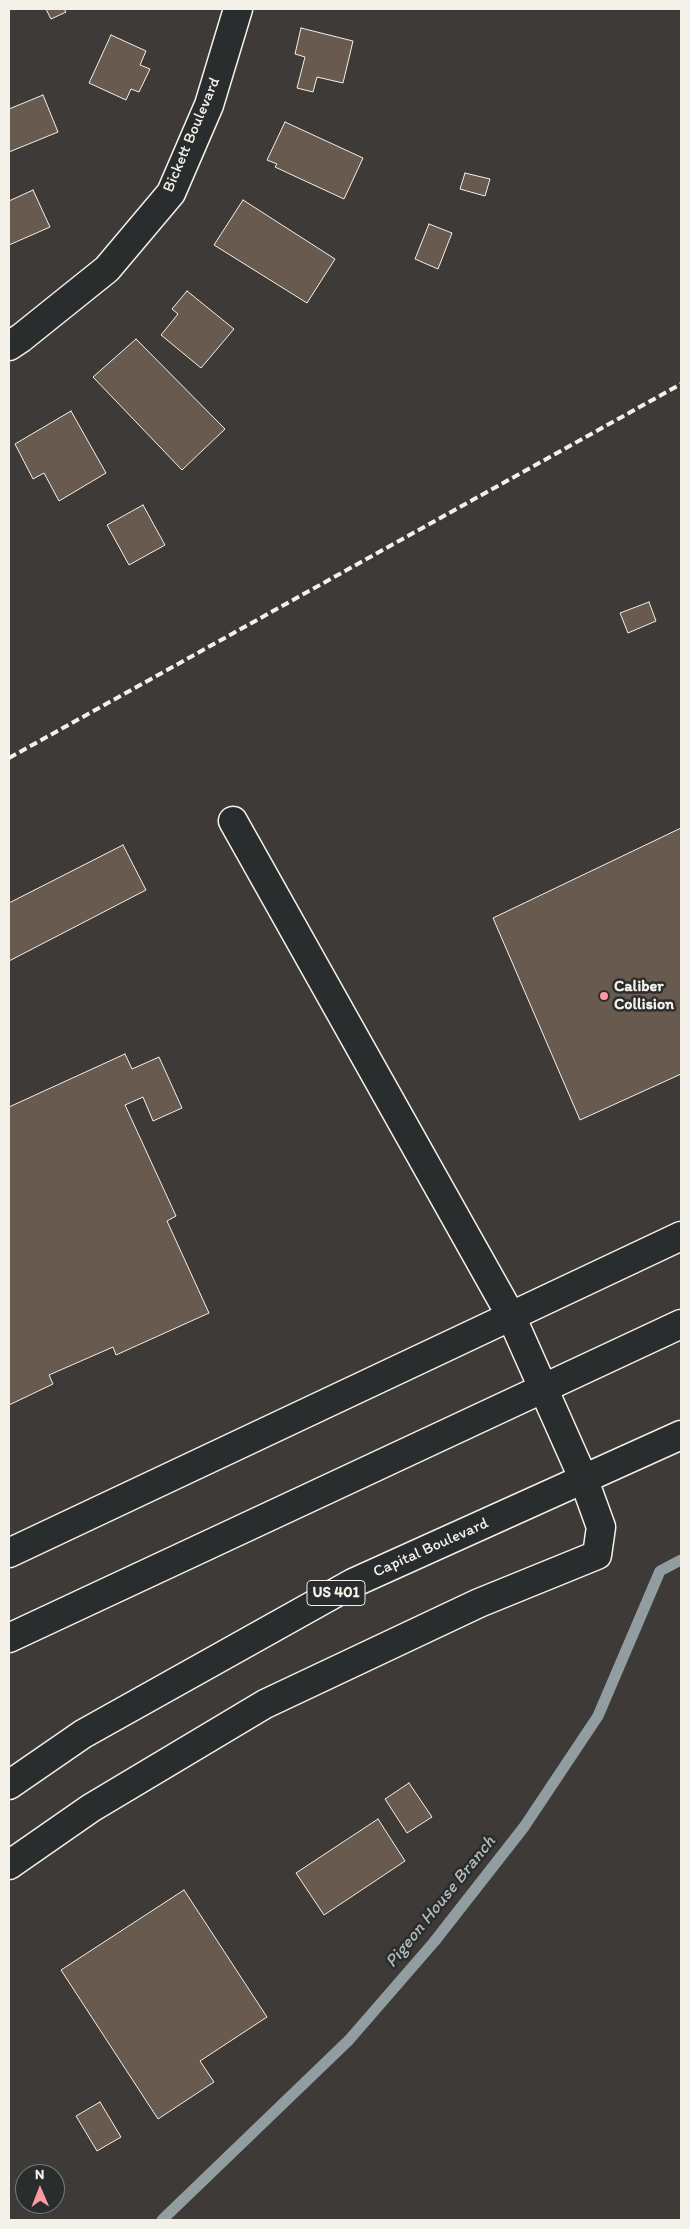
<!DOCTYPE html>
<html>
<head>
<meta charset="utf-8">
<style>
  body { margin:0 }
  #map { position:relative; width:690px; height:2229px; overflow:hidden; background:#3d3a38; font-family:Itim,sans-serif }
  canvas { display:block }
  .frame { position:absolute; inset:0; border:10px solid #f4f1e8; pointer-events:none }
  .north { position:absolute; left:15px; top:2164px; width:50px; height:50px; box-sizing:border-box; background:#2a2d2e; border:1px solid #7b7b78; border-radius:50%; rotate:359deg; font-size:14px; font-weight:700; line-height:20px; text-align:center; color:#f4f1e8 }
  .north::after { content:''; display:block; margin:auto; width:18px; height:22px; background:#ff9aa2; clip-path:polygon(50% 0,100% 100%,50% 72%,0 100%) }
</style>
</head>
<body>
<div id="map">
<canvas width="690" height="2229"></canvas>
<div class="frame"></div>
<div class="north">N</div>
</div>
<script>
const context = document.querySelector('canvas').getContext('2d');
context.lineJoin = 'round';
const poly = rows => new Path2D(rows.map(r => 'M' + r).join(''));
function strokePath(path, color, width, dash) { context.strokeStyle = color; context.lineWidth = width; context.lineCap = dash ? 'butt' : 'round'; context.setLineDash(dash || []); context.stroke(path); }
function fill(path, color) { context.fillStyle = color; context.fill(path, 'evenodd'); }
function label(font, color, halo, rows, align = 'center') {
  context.font = font + ' Itim,sans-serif'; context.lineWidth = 5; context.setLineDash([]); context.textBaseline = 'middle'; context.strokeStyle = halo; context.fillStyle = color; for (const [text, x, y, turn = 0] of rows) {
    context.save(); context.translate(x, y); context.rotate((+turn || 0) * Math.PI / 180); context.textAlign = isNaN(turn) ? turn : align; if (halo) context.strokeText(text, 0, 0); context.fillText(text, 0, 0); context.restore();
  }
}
const stream = poly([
  [162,2220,349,2040,434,1942,524,1827,598,1716,660,1571,681,1560]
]);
const building = poly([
  [46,9,64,9,66,12,51,19,46,9],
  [301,28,353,41,343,83,317,77,313,92,297,88,305,57,295,54,301,28],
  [111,35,146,51,140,65,150,69,139,92,131,89,126,100,89,83,111,35],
  [43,95,58,132,9,152,9,109,43,95],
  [285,122,363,158,344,199,275,167,277,164,267,160,285,122],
  [465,173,490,179,485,196,460,189,465,173],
  [33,190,50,227,9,245,9,201,33,190],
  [243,200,335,259,307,303,214,245,243,200],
  [429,224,452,233,438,269,415,259,429,224],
  [187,291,234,329,201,368,161,335,178,314,172,309,187,291],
  [136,339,225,429,182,470,93,377,136,339],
  [71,411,106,473,59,501,44,473,33,479,15,444,71,411],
  [143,505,165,545,129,565,107,525,143,505],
  [649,602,656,621,628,633,620,613,649,602],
  [681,828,681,1074,580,1120,493,918,681,828],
  [123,845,146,890,9,961,9,903,123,845],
  [125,1054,132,1069,159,1057,182,1108,153,1121,143,1097,125,1105,176,1216,167,1221,209,1313,116,1355,113,1347,49,1375,53,1384,9,1405,9,1107,125,1054],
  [409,1783,432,1817,407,1833,385,1799,409,1783],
  [378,1819,405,1861,324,1915,296,1873,378,1819],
  [184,1890,267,2017,200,2061,214,2082,158,2119,61,1970,184,1890],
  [100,2102,121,2137,97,2151,76,2116,100,2102]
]);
const minor = poly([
  [9,346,21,338,107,269,171,193,209,105,238,9],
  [9,1553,681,1236],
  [9,1865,91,1808,265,1704,479,1603,597,1555,601,1527,584,1480,511,1316,233,821]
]);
const major = poly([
  [9,1638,681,1324],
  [9,1785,83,1734,353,1583,681,1435]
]);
const rail = poly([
  [9,758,681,384]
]);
const markers = [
  [604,996,5,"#ff9aa2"]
];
const shields = [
  [336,1593,58]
];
const shieldNames = [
  ["US 401",336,1593]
];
const streetNames = [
  ["Bickett Boulevard",192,135,-67],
  ["Capital Boulevard",431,1548,-24]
];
const poiNames = [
  ["Caliber",614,987],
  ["Collision",614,1005]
];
const waterNames = [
  ["Pigeon House Branch",441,1902,-51]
];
strokePath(stream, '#929da2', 11);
fill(building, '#685a4f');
strokePath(building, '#f4f1e8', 1);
strokePath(minor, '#f4f1e8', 31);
strokePath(major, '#f4f1e8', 31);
strokePath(minor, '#2a2d2e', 28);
strokePath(major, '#2a2d2e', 28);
strokePath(rail, '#f4f1e8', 4, [8, 4]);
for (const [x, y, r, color] of markers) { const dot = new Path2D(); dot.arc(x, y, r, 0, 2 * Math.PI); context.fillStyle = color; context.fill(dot); strokePath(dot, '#2a2d2e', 2); }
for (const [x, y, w] of shields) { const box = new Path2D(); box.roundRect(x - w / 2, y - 12.5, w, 25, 4); context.fillStyle = '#2a2d2e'; context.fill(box); strokePath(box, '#f4f1e8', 1); }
label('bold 15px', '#f4f1e8', null, shieldNames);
label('16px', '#f4f1e8', '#2a2d2e', streetNames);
label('bold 16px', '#f4f1e8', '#2a2d2e', poiNames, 'left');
label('italic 18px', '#b3b9ba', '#2a2d2e', waterNames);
</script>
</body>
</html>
